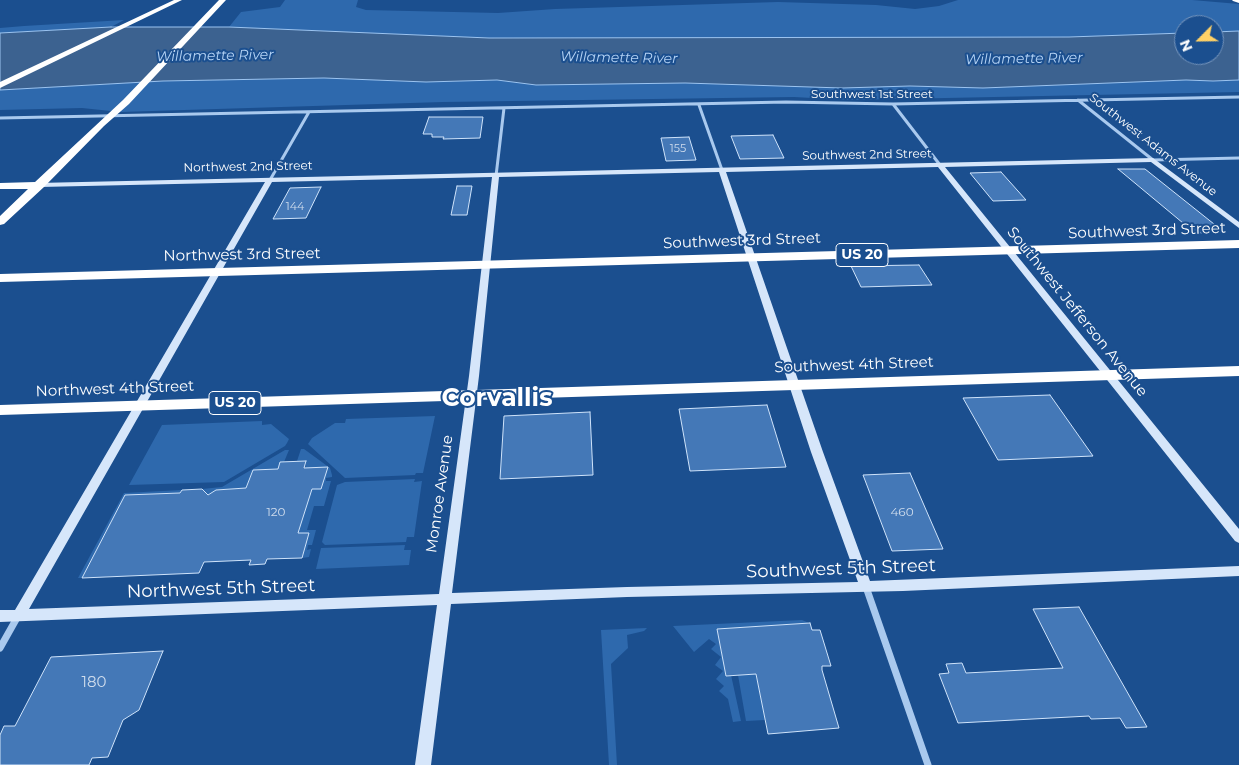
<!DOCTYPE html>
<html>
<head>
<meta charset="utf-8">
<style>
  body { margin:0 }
  #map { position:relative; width:1239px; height:765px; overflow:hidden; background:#1b4f8f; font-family:Montserrat,sans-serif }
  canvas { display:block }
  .north { position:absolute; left:1174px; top:15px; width:50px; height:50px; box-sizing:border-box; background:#1b4f8f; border:1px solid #7695bc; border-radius:50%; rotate:247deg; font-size:14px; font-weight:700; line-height:20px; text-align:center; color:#fff }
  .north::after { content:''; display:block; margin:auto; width:18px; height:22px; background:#ffd166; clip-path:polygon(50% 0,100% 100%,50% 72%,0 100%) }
</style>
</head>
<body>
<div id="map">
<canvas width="1239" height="765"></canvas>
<div class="north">N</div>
</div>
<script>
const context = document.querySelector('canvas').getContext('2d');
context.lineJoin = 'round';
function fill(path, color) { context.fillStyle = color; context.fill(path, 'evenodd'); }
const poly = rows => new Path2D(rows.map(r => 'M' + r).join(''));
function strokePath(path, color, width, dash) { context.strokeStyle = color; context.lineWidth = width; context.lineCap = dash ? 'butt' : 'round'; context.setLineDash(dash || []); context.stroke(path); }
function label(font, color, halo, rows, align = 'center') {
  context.font = font + ' Montserrat,sans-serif'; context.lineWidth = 4; context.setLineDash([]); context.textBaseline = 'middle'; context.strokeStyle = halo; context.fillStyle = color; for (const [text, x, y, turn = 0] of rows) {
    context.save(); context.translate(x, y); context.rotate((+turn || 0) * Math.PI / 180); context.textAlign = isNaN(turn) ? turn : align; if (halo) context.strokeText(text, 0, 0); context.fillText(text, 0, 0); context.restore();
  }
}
const green = poly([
  [285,0,358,0,356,7,366,10,498,13,555,9,778,2,876,5,915,9,939,6,958,0,1192,0,1239,4,1239,31,1214,32,1214,25,1184,25,1184,33,1069,37,489,38,229,27,241,12,280,7],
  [124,20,111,27,0,33,0,28,24,26],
  [324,78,426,82,497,80,536,85,685,83,842,88,910,86,983,88,1186,80,1213,81,1239,80,1239,92,848,100,794,97,443,102,120,112,82,108,0,110,0,90,163,81],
  [435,416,423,473,416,473,415,475,345,478,308,444,312,438,335,423,345,423,346,419],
  [262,421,262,425,271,424,289,439,287,443,285,446,224,482,129,485,162,425],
  [301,449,304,449,330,468,332,475,332,477,326,478,326,481,331,481,324,506,314,506,307,530,316,530,312,545,308,545,307,550,311,549,309,557,302,558,298,533,306,461,297,461],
  [285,450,289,450,284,462,280,462,278,469,253,470,246,488,216,490,208,495,202,489,222,487],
  [415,479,414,482,422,481,414,537,407,537,406,542,325,545,322,542,337,485,345,482],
  [182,490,180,493,125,495,82,578,78,578,124,493],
  [405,545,404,550,411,550,409,565,316,569,321,548],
  [802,620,809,623,717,629,726,675,731,675,741,721,733,722,728,699,719,691,724,686,716,679,723,671,715,665,721,657,711,649,716,644,709,639,694,652,673,626],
  [647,628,644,631,627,635,628,648,611,664,617,765,609,765,601,630],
  [756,674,766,715,764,716,765,720,746,721,738,675]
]);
const water = poly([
  [111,27,229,27,489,38,1069,37,1184,33,1184,55,1214,55,1214,32,1239,31,1239,80,1213,81,1186,80,983,88,910,86,842,88,685,83,536,85,497,80,426,82,324,78,163,81,0,90,0,33,111,27]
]);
const building = poly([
  [429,117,483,117,480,138,443,139,444,137,432,137,432,134,423,134,429,117],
  [773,135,784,158,740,159,731,136,773,135],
  [689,137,696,160,666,161,661,138,689,137],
  [1118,169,1145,169,1224,232,1195,233,1118,169],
  [1001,172,1026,200,993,201,970,173,1001,172],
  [457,186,472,186,467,215,451,215,457,186],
  [321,187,306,218,273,219,290,188,321,187],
  [919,265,932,285,861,287,851,266,919,265],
  [1050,395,1093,456,998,460,963,398,1050,395],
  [767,405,786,467,690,471,679,409,767,405],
  [590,412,593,475,500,479,504,416,590,412],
  [306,461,304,468,328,467,321,489,312,489,298,533,309,533,302,558,267,559,265,564,249,565,251,560,204,562,199,573,82,578,125,495,180,493,182,490,202,489,208,495,216,490,246,488,253,470,278,469,280,462,306,461],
  [910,473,943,549,892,551,863,475,910,473],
  [1079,607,1147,727,1126,728,1120,718,1091,719,1089,716,958,723,939,674,949,673,946,664,962,663,966,673,1063,668,1033,609,1079,607],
  [810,623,812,630,820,630,831,666,822,666,822,670,839,728,768,734,756,674,726,676,717,629,810,623],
  [163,651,139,710,123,720,108,757,92,758,89,765,0,765,0,735,4,726,15,726,51,657,163,651]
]);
const streetFar1 = poly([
  [1078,100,1153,160,1239,158],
  [893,104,940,165],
  [699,105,722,170],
  [0,118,786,102,893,104,1239,97],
  [496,176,504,108],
  [270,180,309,112]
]);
const street = poly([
  [866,587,928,765],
  [0,648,18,616]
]);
const secondary = poly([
  [1153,158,1239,222,1239,228,1151,162,945,167,1239,529,1239,543,1235,541,938,167,726,172,823,452,870,581,1239,566,1239,576,903,591,627,597,451,604,431,765,415,765,437,605,0,622,0,610,15,610,265,182,40,187,36,185,37,183,1153,158],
  [719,172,811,452,858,582,627,587,452,593,479,376,499,177,719,172],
  [492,177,469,376,439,594,29,609,272,182,492,177]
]);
const highway = poly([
  [174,0,182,0,0,88,0,82,174,0],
  [219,0,226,0,129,104,104,126,44,187,4,224,0,225,0,216,28,189,0,189,0,183,35,182,123,100,219,0],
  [1232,0,1239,0,1239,3,1233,1,1232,0],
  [1239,240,1239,248,0,282,0,274,1239,240],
  [1239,366,1239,376,0,415,0,405,1239,366]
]);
const farNumbernames = [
  ["155",678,149],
  ["144",295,207]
];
const farStreetnames = [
  ["Southwest 1st Street",872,94],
  ["Southwest Adams Avenue",1153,145,38],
  ["Southwest 2nd Street",867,155,-1],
  ["Northwest 2nd Street",248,167,-1]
];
const numberNames = [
  ["120",276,512],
  ["460",902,512]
];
const farWaternames = [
  ["Willamette River",215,56,-1],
  ["Willamette River",619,58,1],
  ["Willamette River",1024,59,-1]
];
const shields = [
  [862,255,52],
  [235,403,52]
];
const shieldNames = [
  ["US 20",862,255],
  ["US 20",235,403]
];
const streetNames = [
  ["Southwest 3rd Street",1147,231,-2],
  ["Southwest 3rd Street",742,241,-2],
  ["Northwest 3rd Street",242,255,-1],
  ["Southwest Jefferson Avenue",1077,312,51],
  ["Southwest 4th Street",854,365,-2],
  ["Northwest 4th Street",115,389,-2],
  ["Monroe Avenue",440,494,-82]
];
const nearNumbernames = [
  ["180",94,683]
];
const nearStreetnames = [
  ["Southwest 5th Street",841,569,-2],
  ["Northwest 5th Street",221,589,-2]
];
const townNames = [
  ["Corvallis",497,399]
];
fill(green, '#2e69ad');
fill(water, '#3c6290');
strokePath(water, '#9cc4f0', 1);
fill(building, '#4478b7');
strokePath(building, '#cfe3fa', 1);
strokePath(streetFar1, '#a9c9ee', 3);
strokePath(street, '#a9c9ee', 7);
fill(secondary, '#d6e6fa');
fill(highway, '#fff');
label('11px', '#d0dded', null, farNumbernames);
label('12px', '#fff', '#1b4f8f', farStreetnames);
label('12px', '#d0dded', null, numberNames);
label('italic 14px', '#b5d3f5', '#1b4f8f', farWaternames);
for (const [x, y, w] of shields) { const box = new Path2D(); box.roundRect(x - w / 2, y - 11.5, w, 23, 4); context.fillStyle = '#1b4f8f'; context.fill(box); strokePath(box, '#fff', 1); }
label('bold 14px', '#fff', null, shieldNames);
label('15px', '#fff', '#1b4f8f', streetNames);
label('15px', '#d0dded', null, nearNumbernames);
label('18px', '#fff', '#1b4f8f', nearStreetnames);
label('bold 25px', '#fff', '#1b4f8f', townNames);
</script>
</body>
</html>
